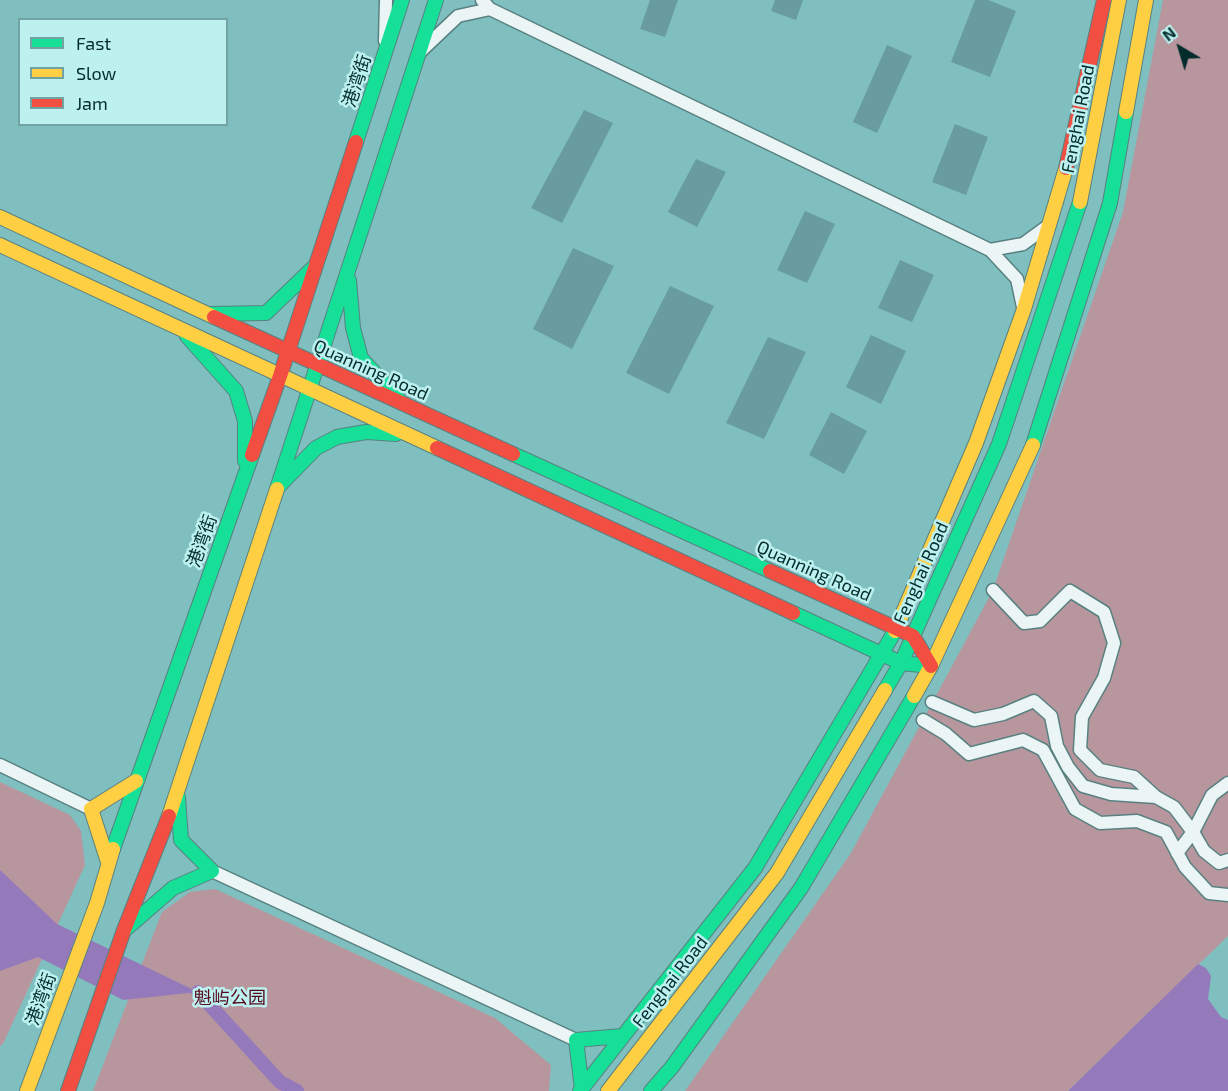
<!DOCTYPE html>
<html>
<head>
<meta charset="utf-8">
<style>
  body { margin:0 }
  #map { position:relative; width:1228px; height:1091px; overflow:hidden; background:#80bfbf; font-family:"Exo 2",sans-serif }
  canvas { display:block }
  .legend { position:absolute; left:18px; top:18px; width:210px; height:108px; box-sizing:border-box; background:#bdf1f0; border:2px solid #73a2a2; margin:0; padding:8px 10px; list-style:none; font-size:18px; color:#042c2c }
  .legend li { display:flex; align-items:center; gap:12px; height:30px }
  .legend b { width:30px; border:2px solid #73a2a2 }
  .north { position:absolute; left:1150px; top:18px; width:60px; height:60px; -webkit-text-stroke:4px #bdf1f0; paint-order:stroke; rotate:322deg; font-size:16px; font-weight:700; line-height:24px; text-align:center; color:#042c2c }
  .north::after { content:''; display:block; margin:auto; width:21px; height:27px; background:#042c2c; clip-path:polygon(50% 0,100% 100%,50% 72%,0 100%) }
</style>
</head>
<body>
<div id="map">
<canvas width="1228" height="1091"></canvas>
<ul class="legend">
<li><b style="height:8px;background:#16e098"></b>Fast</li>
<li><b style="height:8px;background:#ffcf43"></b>Slow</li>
<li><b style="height:8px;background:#f24e42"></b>Jam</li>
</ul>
<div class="north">N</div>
</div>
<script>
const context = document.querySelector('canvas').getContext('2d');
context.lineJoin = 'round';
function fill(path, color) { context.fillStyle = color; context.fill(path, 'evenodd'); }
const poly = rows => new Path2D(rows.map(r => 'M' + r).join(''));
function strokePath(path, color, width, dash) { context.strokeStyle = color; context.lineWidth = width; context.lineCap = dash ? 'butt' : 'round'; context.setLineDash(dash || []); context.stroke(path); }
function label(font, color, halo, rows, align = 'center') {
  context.font = font + ' "Exo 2","Noto Sans SC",sans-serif'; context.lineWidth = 5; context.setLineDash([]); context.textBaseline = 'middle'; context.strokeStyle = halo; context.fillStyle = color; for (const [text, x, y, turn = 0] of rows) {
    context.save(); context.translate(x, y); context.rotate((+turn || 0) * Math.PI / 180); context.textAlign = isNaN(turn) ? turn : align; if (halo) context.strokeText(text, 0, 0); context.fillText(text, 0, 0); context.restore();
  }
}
const green = poly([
  [1163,0,1228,0,1228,936,1068,1091,685,1091,851,853,993,590,1123,212],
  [0,782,70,815,81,831,85,865,3,1044,0,1046],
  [215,889,495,1018,551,1065,549,1091,93,1091,162,912,190,892]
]);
const water = poly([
  [0,870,57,924,198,992,123,1000,38,957,0,971],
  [1198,964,1206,968,1211,976,1208,999,1221,1017,1228,1020,1228,1091,1068,1091]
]);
const canal = poly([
  [198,992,280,1082,297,1091]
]);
const building = poly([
  [650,0,678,0,665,37,640,29],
  [775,0,803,0,796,20,771,11],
  [975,0,988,0,1016,11,990,77,951,62],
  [887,45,912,56,877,133,853,122],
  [584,110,613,123,562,223,531,208],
  [955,124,988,137,966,195,932,182],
  [696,159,726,172,697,227,668,212],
  [805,211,835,224,807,283,777,270],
  [573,248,614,266,572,349,533,329],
  [900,260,934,275,912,322,878,308],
  [670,286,714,306,669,394,626,373],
  [871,335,906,351,881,404,846,387],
  [768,337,806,352,764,439,726,423],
  [831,412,867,431,844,474,809,455]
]);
const street = poly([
  [490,9,990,250],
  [385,41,386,0],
  [419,53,458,16,490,9,482,0],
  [1023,307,1017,279,990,250,1023,244,1049,225],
  [993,590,1024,623,1040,621,1070,591,1104,612,1114,643,1104,678,1082,717,1080,750,1100,770,1134,777,1156,797],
  [932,702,974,720,1003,714,1034,701,1051,716,1057,746,1068,767,1083,786,1111,794,1156,797,1174,807,1193,832,1204,851,1219,863,1228,860],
  [923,720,946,734,969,754,1023,740,1043,750,1075,809,1100,823,1137,821,1166,832,1185,867,1209,893,1228,895],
  [0,765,91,809],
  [1177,853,1193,832,1212,795,1228,783],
  [212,871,576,1040]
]);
const fast = poly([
  [356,142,402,0],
  [349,280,353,328,361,358,399,400],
  [211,314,266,313,314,267],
  [187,336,236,391,245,421,245,461],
  [1033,445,1110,203,1126,112],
  [513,454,770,571],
  [279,486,316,448,337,437,366,432,396,434],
  [277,489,436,0],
  [793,613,901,663,931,666],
  [885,690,901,663,999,444,1080,202],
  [113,849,252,455],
  [127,928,173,888,212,871,181,840,178,797],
  [582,1089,576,1040,622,1036],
  [580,1091,755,868,895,631],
  [651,1091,672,1067,801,888,914,696]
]);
const slow = poly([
  [1126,112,1146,0],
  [1080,202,1119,0],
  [0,217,214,317],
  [0,245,437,448],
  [895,631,976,443,1024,309,1066,168],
  [914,696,931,666,1033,445],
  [169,816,277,489],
  [108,862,91,809,136,781],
  [27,1091,97,903,113,849],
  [608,1091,777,873,885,690]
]);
const jam = poly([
  [1066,168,1104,0],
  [214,317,513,454],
  [437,448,793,613],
  [252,455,280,376,356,142],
  [770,571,913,636,931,666],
  [68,1091,124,930,169,816]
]);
const streetNames = [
  ["港湾街",357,81,-72],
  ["Fenghai Road",1078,119,-79],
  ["Quanning Road",371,370,24],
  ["港湾街",202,541,-70],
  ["Quanning Road",814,571,24],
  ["Fenghai Road",921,573,-66],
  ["Fenghai Road",670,982,-52],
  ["港湾街",41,999,-70]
];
const parkNames = [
  ["魁屿公园",230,998]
];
fill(green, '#b8969d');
fill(water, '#947abb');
strokePath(canal, '#947abb', 14);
fill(building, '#699ca1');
strokePath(street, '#588181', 15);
strokePath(fast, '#588181', 16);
strokePath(slow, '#588181', 16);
strokePath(jam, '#588181', 16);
strokePath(street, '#ecf5f5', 12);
strokePath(fast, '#16e098', 14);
strokePath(slow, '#ffcf43', 14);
strokePath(jam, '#f24e42', 14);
label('18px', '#042c2c', '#bdf1f0', streetNames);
label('18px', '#56081b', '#bdf1f0', parkNames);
</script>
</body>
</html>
